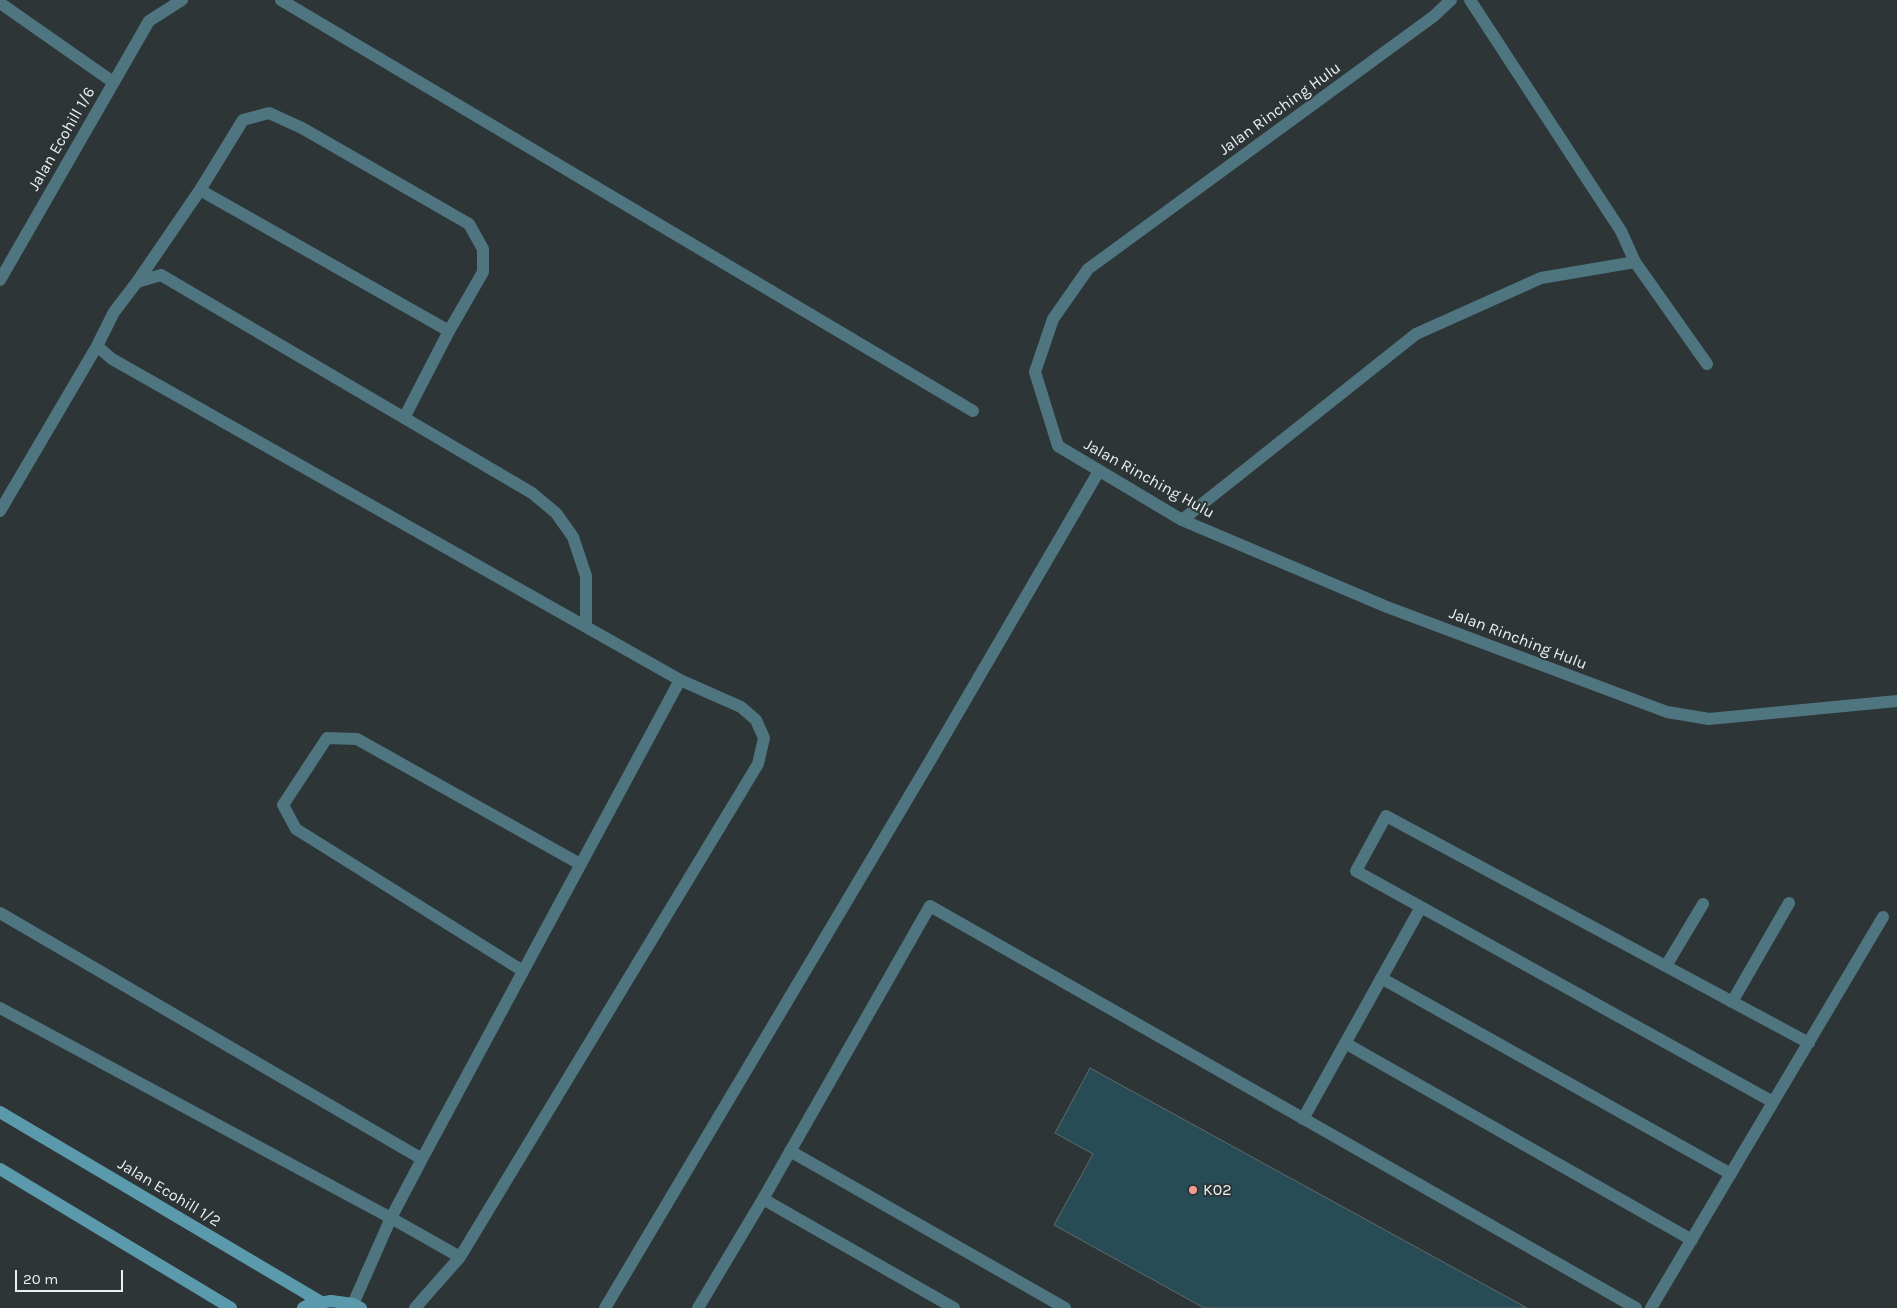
<!DOCTYPE html>
<html>
<head>
<meta charset="utf-8">
<style>
  body { margin:0 }
  #map { position:relative; width:1897px; height:1308px; overflow:hidden; background:#2d3537; font-family:Karla,sans-serif }
  canvas { display:block }
  .scale { position:absolute; left:15px; top:1270px; width:108px; height:22px; box-sizing:border-box; border:2px solid #eaeff1; border-top:0; padding-left:6px; font-size:15px; line-height:18px; white-space:nowrap; color:#eaeff1; -webkit-text-stroke:4px #2d3537; paint-order:stroke }
</style>
</head>
<body>
<div id="map">
<canvas width="1897" height="1308"></canvas>
<div class="scale">20 m</div>
</div>
<script>
const context = document.querySelector('canvas').getContext('2d');
context.lineJoin = 'round';
function fill(path, color) { context.fillStyle = color; context.fill(path, 'evenodd'); }
const poly = rows => new Path2D(rows.map(r => 'M' + r).join(''));
function strokePath(path, color, width, dash) { context.strokeStyle = color; context.lineWidth = width; context.lineCap = dash ? 'butt' : 'round'; context.setLineDash(dash || []); context.stroke(path); }
function label(font, color, halo, rows, align = 'center') {
  context.font = font + ' Karla,sans-serif'; context.lineWidth = 4; context.setLineDash([]); context.textBaseline = 'middle'; context.strokeStyle = halo; context.fillStyle = color; for (const [text, x, y, turn = 0] of rows) {
    context.save(); context.translate(x, y); context.rotate((+turn || 0) * Math.PI / 180); context.textAlign = isNaN(turn) ? turn : align; if (halo) context.strokeText(text, 0, 0); context.fillText(text, 0, 0); context.restore();
  }
}
const building = poly([
  [1090,1068,1527,1308,1204,1308,1054,1225,1093,1154,1055,1133,1090,1068]
]);
const lane = poly([
  [281,0,973,411],
  [0,3,113,82],
  [200,190,449,331],
  [1635,262,1707,364],
  [0,280,149,21,182,0],
  [137,282,200,190,243,120,269,113,302,128,469,224,483,249,483,272,449,331,404,418],
  [97,346,112,359,680,680,741,707,756,720,764,738,758,764,460,1257,415,1308],
  [0,511,97,346,114,312,137,282,161,275,532,493,556,513,573,537,586,576,586,626],
  [1421,907,1356,871,1386,816,1809,1043],
  [0,913,422,1159],
  [1666,966,1703,904],
  [523,971,296,829,283,805,327,738,357,739,580,864],
  [1381,978,1731,1174],
  [1732,1002,1789,903],
  [0,1008,391,1218,460,1257],
  [1345,1043,1692,1240],
  [1303,1119,1421,907,1773,1102],
  [790,1151,1065,1308],
  [763,1199,954,1308],
  [353,1304,391,1218,422,1159,680,680],
  [605,1308,927,766,1099,471],
  [698,1308,763,1199,930,906,1636,1308],
  [1651,1308,1883,917]
]);
const street = poly([
  [1451,0,1434,16,1088,269,1053,319,1035,372,1058,446,1182,520,1387,607,1667,712,1709,719,1897,701],
  [1182,520,1416,334,1541,278,1635,262,1621,231,1470,0]
]);
const secondary = poly([
  [0,1112,321,1302],
  [0,1169,231,1308],
  [303,1308,308,1305,331,1301,353,1304,361,1308]
]);
const markers = [
  [1193,1190,5,"#f59c92"]
];
const streetNames = [
  ["Jalan Rinching Hulu",1280,109,-36],
  ["Jalan Ecohill 1/6",62,139,-60],
  ["Jalan Rinching Hulu",1149,479,29],
  ["Jalan Rinching Hulu",1518,639,21],
  ["Jalan Ecohill 1/2",169,1193,31]
];
const poiNames = [
  ["K02",1203,1190]
];
fill(building, '#284c55');
strokePath(building, '#606a6c', 1);
strokePath(lane, '#4e7580', 12);
strokePath(street, '#4e7580', 12);
strokePath(secondary, '#5a9aac', 12);
for (const [x, y, r, color] of markers) { const dot = new Path2D(); dot.arc(x, y, r, 0, 2 * Math.PI); context.fillStyle = color; context.fill(dot); strokePath(dot, '#2d3537', 2); }
label('16px', '#eaeff1', '#2d3537', streetNames);
label('16px', '#eaeff1', '#2d3537', poiNames, 'left');
</script>
</body>
</html>
